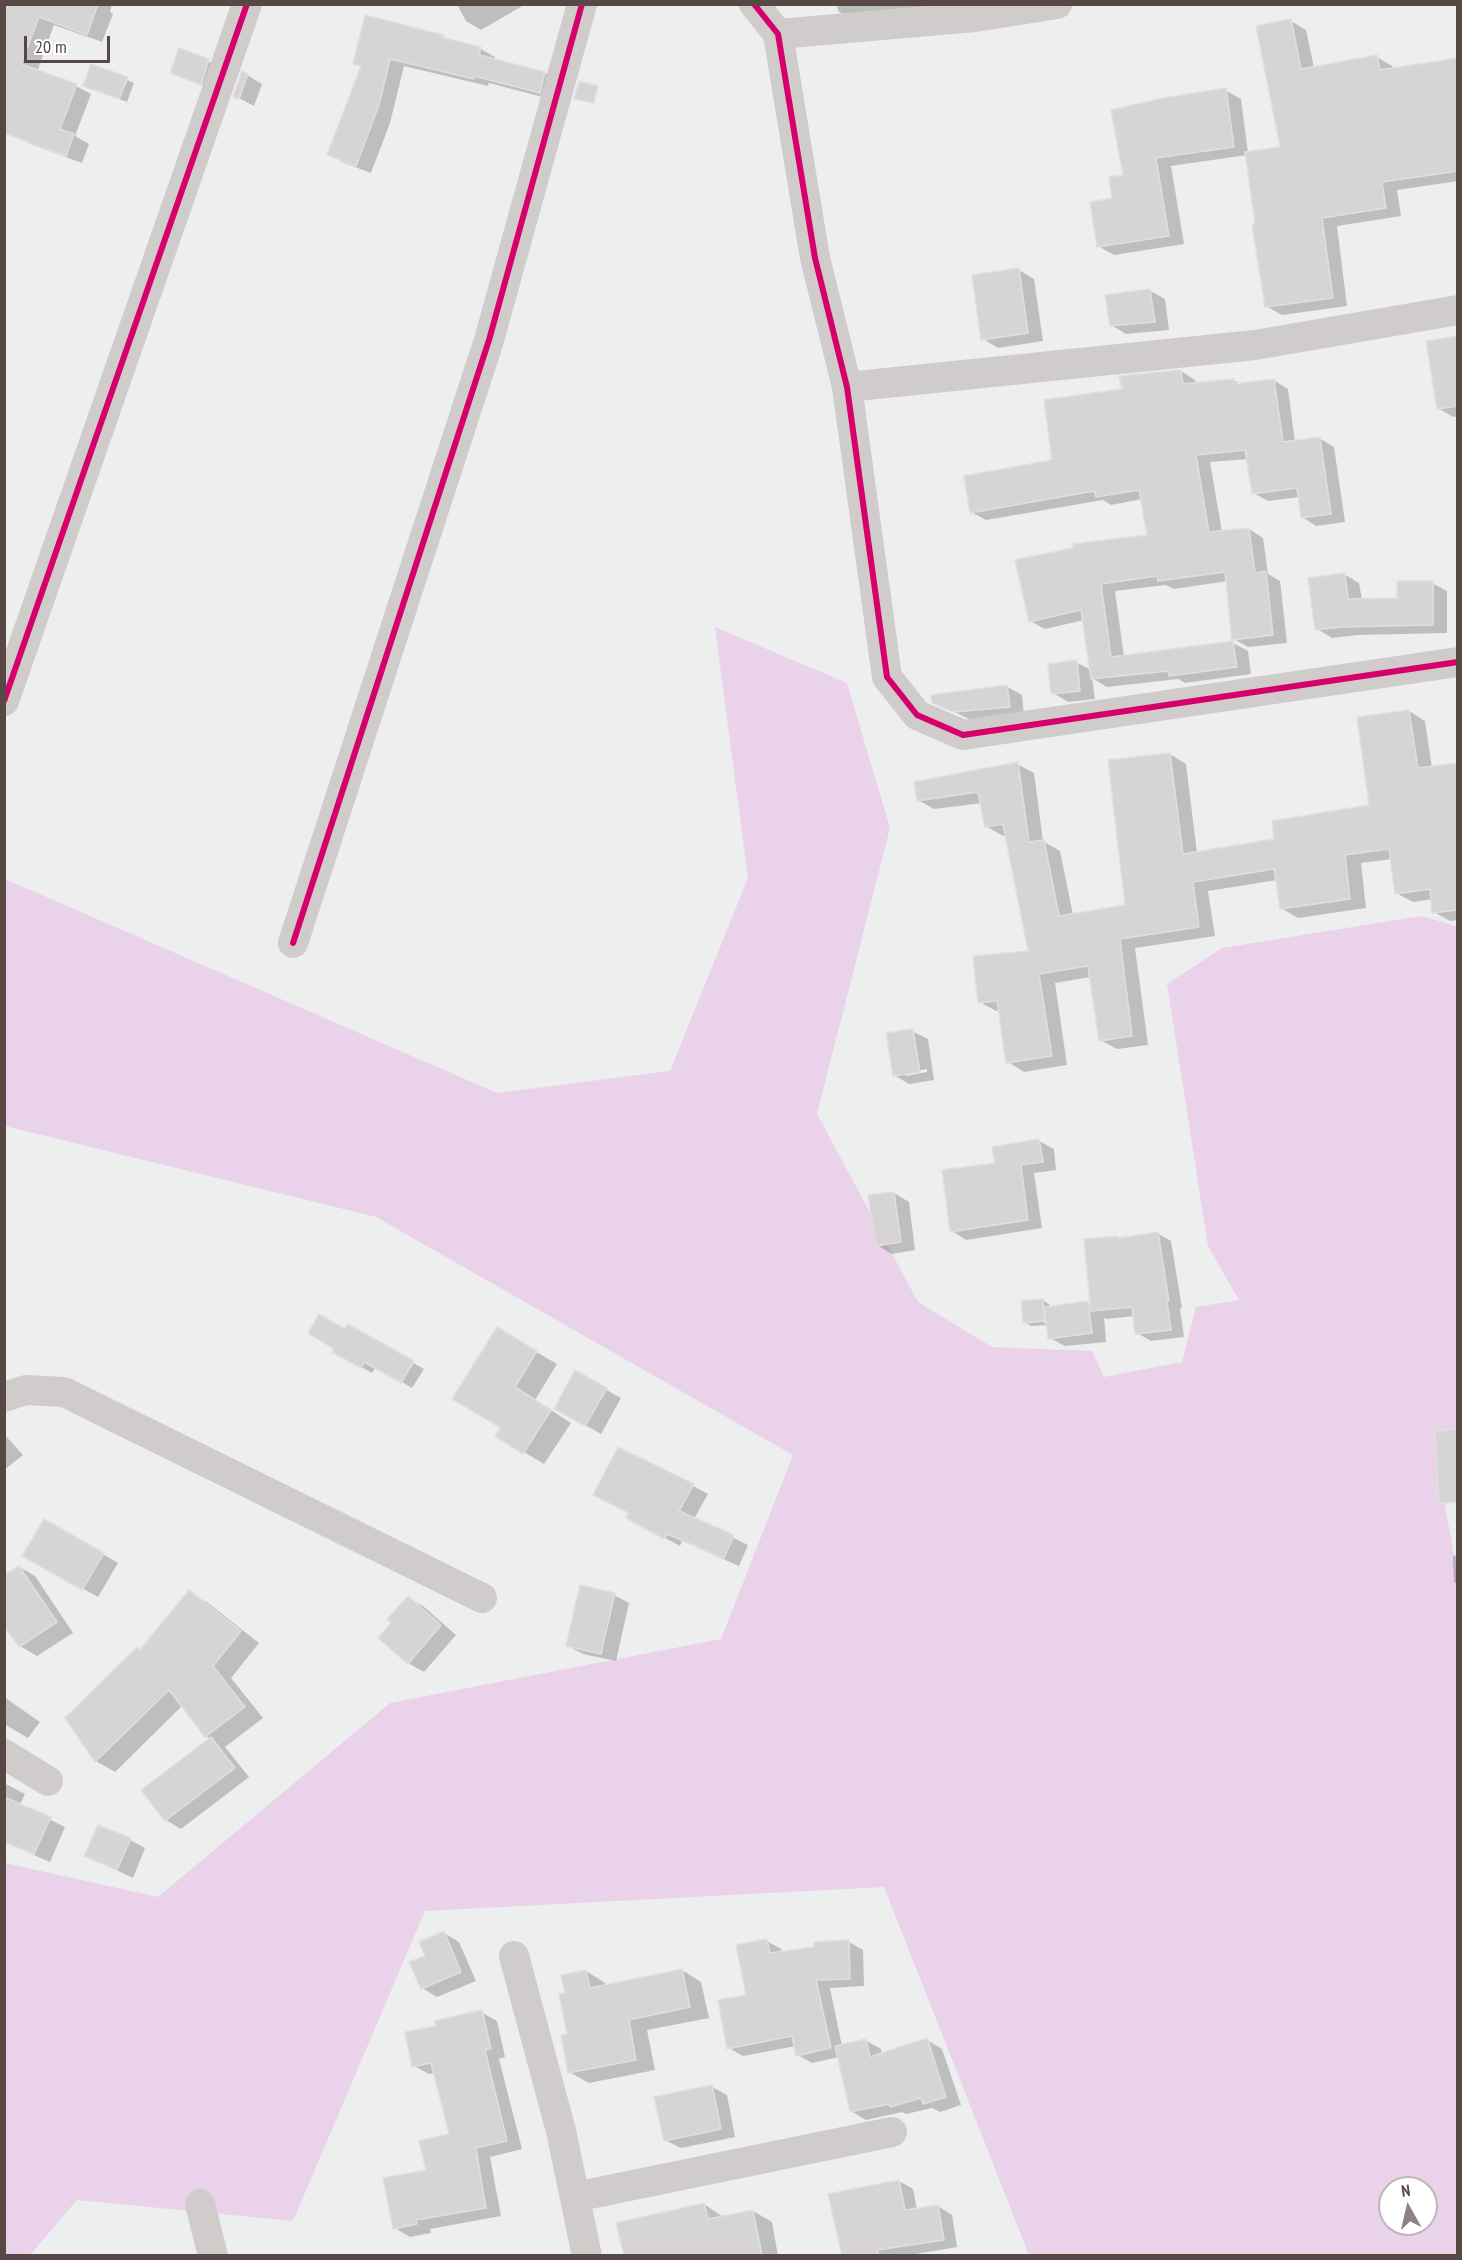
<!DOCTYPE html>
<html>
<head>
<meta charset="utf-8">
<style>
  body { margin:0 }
  #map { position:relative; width:1462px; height:2260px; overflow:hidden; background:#edeeee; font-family:"PT Sans Narrow",sans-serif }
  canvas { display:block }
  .frame { position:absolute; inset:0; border:6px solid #574846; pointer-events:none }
  .north { position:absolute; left:1378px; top:2176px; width:60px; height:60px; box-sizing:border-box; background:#fff; border:2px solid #bcb6b5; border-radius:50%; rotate:352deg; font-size:16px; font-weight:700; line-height:24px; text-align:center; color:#574846 }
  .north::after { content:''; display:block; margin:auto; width:21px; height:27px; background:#8c8281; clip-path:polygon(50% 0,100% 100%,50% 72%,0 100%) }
  .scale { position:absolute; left:24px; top:36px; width:86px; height:27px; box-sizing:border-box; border:3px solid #574846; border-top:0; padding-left:8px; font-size:18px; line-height:21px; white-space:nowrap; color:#574846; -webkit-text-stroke:4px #fff; paint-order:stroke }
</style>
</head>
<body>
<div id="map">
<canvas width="1462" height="2260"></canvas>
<div class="frame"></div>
<div class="north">N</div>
<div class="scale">20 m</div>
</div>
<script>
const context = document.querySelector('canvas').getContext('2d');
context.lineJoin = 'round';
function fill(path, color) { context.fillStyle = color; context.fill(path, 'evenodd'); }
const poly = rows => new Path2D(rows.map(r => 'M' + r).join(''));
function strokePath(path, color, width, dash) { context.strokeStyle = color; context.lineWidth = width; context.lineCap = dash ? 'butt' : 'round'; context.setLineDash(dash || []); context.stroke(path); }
const green = poly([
  [715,627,847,683,890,828,817,1114,918,1302,992,1347,1092,1351,1104,1377,1182,1362,1196,1307,1239,1300,1208,1246,1167,984,1222,948,1421,916,1457,926,1458,1427,1435,1447,1458,1579,1457,2255,1029,2255,884,1887,425,1911,293,2221,77,2200,30,2255,5,2255,5,1863,158,1897,390,1703,721,1639,793,1455,376,1217,5,1126,5,879,497,1093,670,1071,748,878],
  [1390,2188,1426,2188,1426,2224,1390,2224]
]);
const shadow = poly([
  [4,4,112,4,110,12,113,14,102,42,54,25,37,72,76,86,91,94,75,136,89,144,82,163,33,145,18,137],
  [457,4,523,4,524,5,481,30,466,21],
  [837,4,968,4,853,20,838,11],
  [366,17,443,36,452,42,481,49,495,57,495,60,545,73,559,82,554,100,489,83,488,86,404,66,390,123,371,173,344,163,329,155,362,68,355,63],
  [1291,21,1306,30,1314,68,1377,57,1392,66,1393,69,1458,59,1458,181,1397,190,1401,216,1337,226,1347,306,1282,315,1266,306,1247,155,1171,166,1184,244,1114,255,1098,246,1114,199,1125,176,1225,90,1241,99,1248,153,1282,149],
  [180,50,216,65,208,87,179,76],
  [92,66,134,83,127,102,92,89],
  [247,75,262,84,254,106,235,96],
  [1019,270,1034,279,1043,341,998,348,983,339],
  [1149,290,1165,299,1169,330,1126,334,1111,325],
  [1458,339,1458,416,1453,417,1438,408],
  [1181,371,1195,380,1196,384,1234,380,1241,385,1273,380,1288,389,1295,442,1319,438,1334,447,1345,522,1316,526,1302,517,1299,497,1268,501,1253,493,1248,459,1210,462,1222,532,1249,529,1263,538,1268,574,1280,581,1287,643,1248,647,1234,639,1228,581,1174,589,1166,585,1115,591,1124,657,1233,643,1248,651,1251,674,1185,683,1178,679,1107,687,1092,678,1095,699,1068,702,1053,693,1076,662,1091,670,1084,620,1045,629,1030,621,1149,536,1142,499,1111,505,1103,500,986,520,971,512,1054,462,1123,390],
  [1344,574,1359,583,1362,600,1398,599,1432,583,1447,591,1447,633,1358,635,1332,638,1317,629],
  [1006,686,1022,695,1024,715,971,720,934,702],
  [1409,711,1425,721,1432,768,1458,765,1458,920,1450,921,1434,912,1433,899,1413,902,1396,893,1392,859,1361,863,1366,908,1298,918,1281,908,1277,880,1208,891,1215,936,1135,948,1148,1045,1117,1049,1100,1040,1091,977,1055,983,1067,1065,1024,1072,1008,1062,1000,1011,996,1011,980,1002,1030,952,1007,835,1003,836,986,826,982,803,934,809,918,800,1017,764,1034,773,1043,841,1060,851,1073,915,1127,906,1170,754,1186,764,1197,853,1276,840,1371,806],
  [912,1031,928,1039,934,1080,909,1084,894,1075],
  [927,1069,927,1072,906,1076,906,1073],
  [1039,1141,1054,1149,1056,1170,1034,1173,1042,1228,966,1240,952,1231,996,1164],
  [894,1193,909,1202,915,1250,892,1254,877,1245],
  [1157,1233,1171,1241,1182,1308,1180,1309,1184,1337,1151,1341,1137,1333,1135,1316,1106,1319,1104,1317,1106,1342,1065,1346,1050,1338,1048,1325,1031,1326,1024,1322,1042,1300,1049,1304,1050,1307,1088,1303,1092,1305,1118,1237,1121,1239],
  [1039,1316,1048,1321,1048,1325,1037,1318],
  [348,1326,424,1369,412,1388,376,1367,372,1373,334,1352],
  [497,1329,557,1364,535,1400,571,1423,544,1464,524,1452,503,1427],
  [576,1373,621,1398,601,1434,556,1408],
  [4,1434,23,1455,4,1470],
  [693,1486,708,1494,694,1519,748,1545,739,1566,682,1541,680,1546,643,1526,630,1513],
  [45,1521,118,1563,98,1597,24,1555],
  [1458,1555,1458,1585,1454,1582,1453,1556],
  [18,1566,35,1576,73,1633,37,1656,20,1646,4,1624,4,1570,10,1579],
  [189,1592,208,1603,259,1643,231,1678,263,1718,225,1747,249,1777,181,1829,166,1820,211,1739,206,1736,183,1705,115,1772,96,1761,67,1718,141,1651],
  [614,1595,629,1603,616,1661,583,1654,568,1646],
  [408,1598,423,1606,456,1635,424,1672,408,1663,393,1623],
  [4,1697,40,1722,28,1738,4,1724],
  [4,1783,25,1794,20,1805,65,1827,50,1862,4,1842],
  [130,1840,145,1848,133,1878,86,1856],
  [444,1933,459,1942,476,1981,437,1997,422,1988,426,1956],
  [767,1941,781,1949,782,1953,849,1942,863,1950,864,1986,830,1988,842,2046,865,2040,881,2049,882,2055,927,2040,942,2049,961,2105,940,2112,932,2108,906,2114,902,2112,866,2120,851,2111,839,2057,812,2063,798,2055,796,2046,743,2056,729,2048],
  [682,1970,701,1982,709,2018,647,2030,655,2070,589,2083,569,2072,566,1995,586,1971,605,1983,606,1986],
  [481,2012,497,2021,505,2057,499,2059,522,2149,490,2157,501,2216,430,2229,431,2233,410,2237,395,2228,451,2135,435,2073,429,2074,414,2066,438,2027],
  [712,2087,727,2095,735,2137,681,2148,665,2140],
  [899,2181,913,2189,917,2210,938,2206,952,2215,957,2247,904,2256,843,2256],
  [704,2204,723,2217,753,2211,772,2222,778,2256,625,2256]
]);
const building = poly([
  [4,4,98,4,87,35,39,17,21,64,77,84,60,129,74,134,66,156,4,133,4,4],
  [365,15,443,35,440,37,481,47,479,55,545,72,540,93,474,76,474,79,390,59,379,105,356,166,327,155,361,66,353,64,365,15],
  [1291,19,1301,69,1377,55,1380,70,1458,58,1458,171,1382,182,1386,208,1322,218,1333,298,1265,307,1252,225,1255,224,1245,152,1280,147,1256,26,1291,19],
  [179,48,209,59,201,85,170,73,179,48],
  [91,64,128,77,119,99,83,86,91,64],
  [242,71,248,74,239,99,233,97,242,71],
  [579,81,598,86,594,103,574,99,579,81],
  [1226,88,1234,147,1156,158,1169,236,1097,247,1090,202,1112,198,1109,177,1123,175,1111,110,1163,98,1226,88],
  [1019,268,1028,333,981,340,972,275,1019,268],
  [1150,289,1155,322,1110,326,1105,295,1150,289],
  [1458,336,1458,406,1437,409,1426,341,1458,336],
  [1181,370,1183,384,1234,379,1234,384,1274,379,1283,442,1320,437,1331,514,1301,518,1297,488,1252,494,1245,450,1196,455,1209,532,1249,528,1255,573,1266,571,1273,635,1232,640,1225,572,1158,581,1157,576,1101,584,1111,657,1233,641,1237,667,1169,676,1168,671,1091,679,1081,610,1029,622,1015,560,1073,548,1072,544,1147,535,1139,490,1096,497,1094,491,970,513,964,476,1052,460,1044,400,1122,389,1119,376,1181,370],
  [1345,573,1348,599,1397,598,1397,581,1433,581,1433,625,1342,627,1315,630,1308,578,1345,573],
  [1077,660,1080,691,1051,694,1048,664,1077,660],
  [1007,685,1010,707,954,712,932,703,931,695,1007,685],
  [1409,710,1418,768,1458,763,1458,910,1432,913,1430,889,1395,894,1389,849,1345,855,1350,899,1280,909,1274,869,1193,882,1199,927,1120,939,1132,1036,1099,1041,1088,966,1039,974,1052,1056,1006,1063,997,1001,978,1003,973,956,1028,951,1003,824,985,827,978,792,917,801,914,782,1018,762,1029,842,1044,840,1059,916,1125,905,1108,760,1170,753,1183,854,1274,839,1272,821,1369,805,1357,717,1409,710],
  [913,1029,920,1072,893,1076,886,1033,913,1029],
  [1039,1139,1043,1162,1021,1165,1028,1220,950,1232,942,1170,995,1163,992,1147,1039,1139],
  [894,1192,901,1242,876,1246,868,1195,894,1192],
  [1158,1232,1169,1301,1167,1301,1171,1330,1135,1334,1132,1307,1091,1311,1084,1239,1118,1236,1118,1238,1158,1232],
  [1043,1299,1044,1321,1023,1323,1021,1301,1043,1299],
  [1088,1301,1092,1333,1048,1339,1044,1307,1088,1301],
  [319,1314,345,1329,348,1324,414,1361,401,1383,364,1362,361,1368,332,1352,334,1349,308,1333,319,1314],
  [497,1327,537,1351,515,1387,551,1410,523,1454,495,1436,501,1428,452,1399,497,1327],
  [575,1370,607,1388,585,1426,554,1409,575,1370],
  [1458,1429,1458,1502,1439,1503,1435,1431,1458,1429],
  [618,1447,694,1484,679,1511,734,1535,724,1558,667,1534,664,1539,626,1518,629,1513,593,1495,618,1447],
  [44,1519,104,1553,82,1590,22,1556,44,1519],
  [19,1566,57,1622,19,1647,4,1626,4,1575,19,1566],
  [580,1585,615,1593,601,1654,566,1646,580,1585],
  [189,1590,241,1631,213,1666,245,1707,205,1737,169,1690,95,1762,65,1718,137,1647,140,1650,189,1590],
  [408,1596,441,1625,408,1664,378,1638,391,1623,387,1619,408,1596],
  [211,1737,235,1768,165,1821,141,1790,211,1737],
  [4,1797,51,1817,34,1854,4,1842,4,1797],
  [98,1825,131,1838,117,1870,84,1856,98,1825],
  [444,1931,461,1972,421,1989,409,1962,425,1956,419,1942,444,1931],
  [767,1939,770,1953,814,1947,814,1942,849,1940,850,1979,816,1980,831,2048,796,2056,792,2036,727,2049,718,2000,746,1995,736,1945,767,1939],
  [682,1969,690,2007,629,2020,636,2060,568,2073,561,2035,567,2034,559,1994,565,1993,561,1975,586,1970,590,1988,682,1969],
  [482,2010,491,2049,485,2050,507,2141,476,2148,486,2208,416,2220,417,2224,393,2229,383,2178,426,2170,419,2141,449,2134,431,2063,412,2067,405,2032,436,2026,434,2021,482,2010],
  [927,2038,946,2097,923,2104,921,2098,890,2107,889,2104,850,2112,835,2046,866,2039,870,2057,927,2038],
  [712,2085,721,2129,664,2141,654,2097,712,2085],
  [899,2180,905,2210,938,2205,944,2240,877,2250,879,2256,842,2256,828,2194,899,2180],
  [704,2203,708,2219,753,2210,762,2256,624,2256,616,2223,704,2203]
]);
const minor = poly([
  [754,4,778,34,815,258,847,387,887,677,917,715,963,735,1458,662],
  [778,34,975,17,1057,4],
  [847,387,1255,345,1458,310],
  [4,701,247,4],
  [293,943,489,340,582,4],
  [4,1397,26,1390,64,1392,482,1598],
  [4,1754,48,1781],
  [514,1956,561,2131,587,2256],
  [575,2197,892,2132],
  [200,2204,213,2256]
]);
const cycleway = poly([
  [754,4,778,34,815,258,847,387,887,677,917,715,963,735,1458,662],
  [4,701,247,4],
  [293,943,489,340,582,4]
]);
fill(green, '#ebd2eb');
fill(shadow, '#0003');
fill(building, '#d6d4d4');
strokePath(building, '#e0dfdf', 1.5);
strokePath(minor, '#d0cccb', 30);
strokePath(cycleway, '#d6006c', 6);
</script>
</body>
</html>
